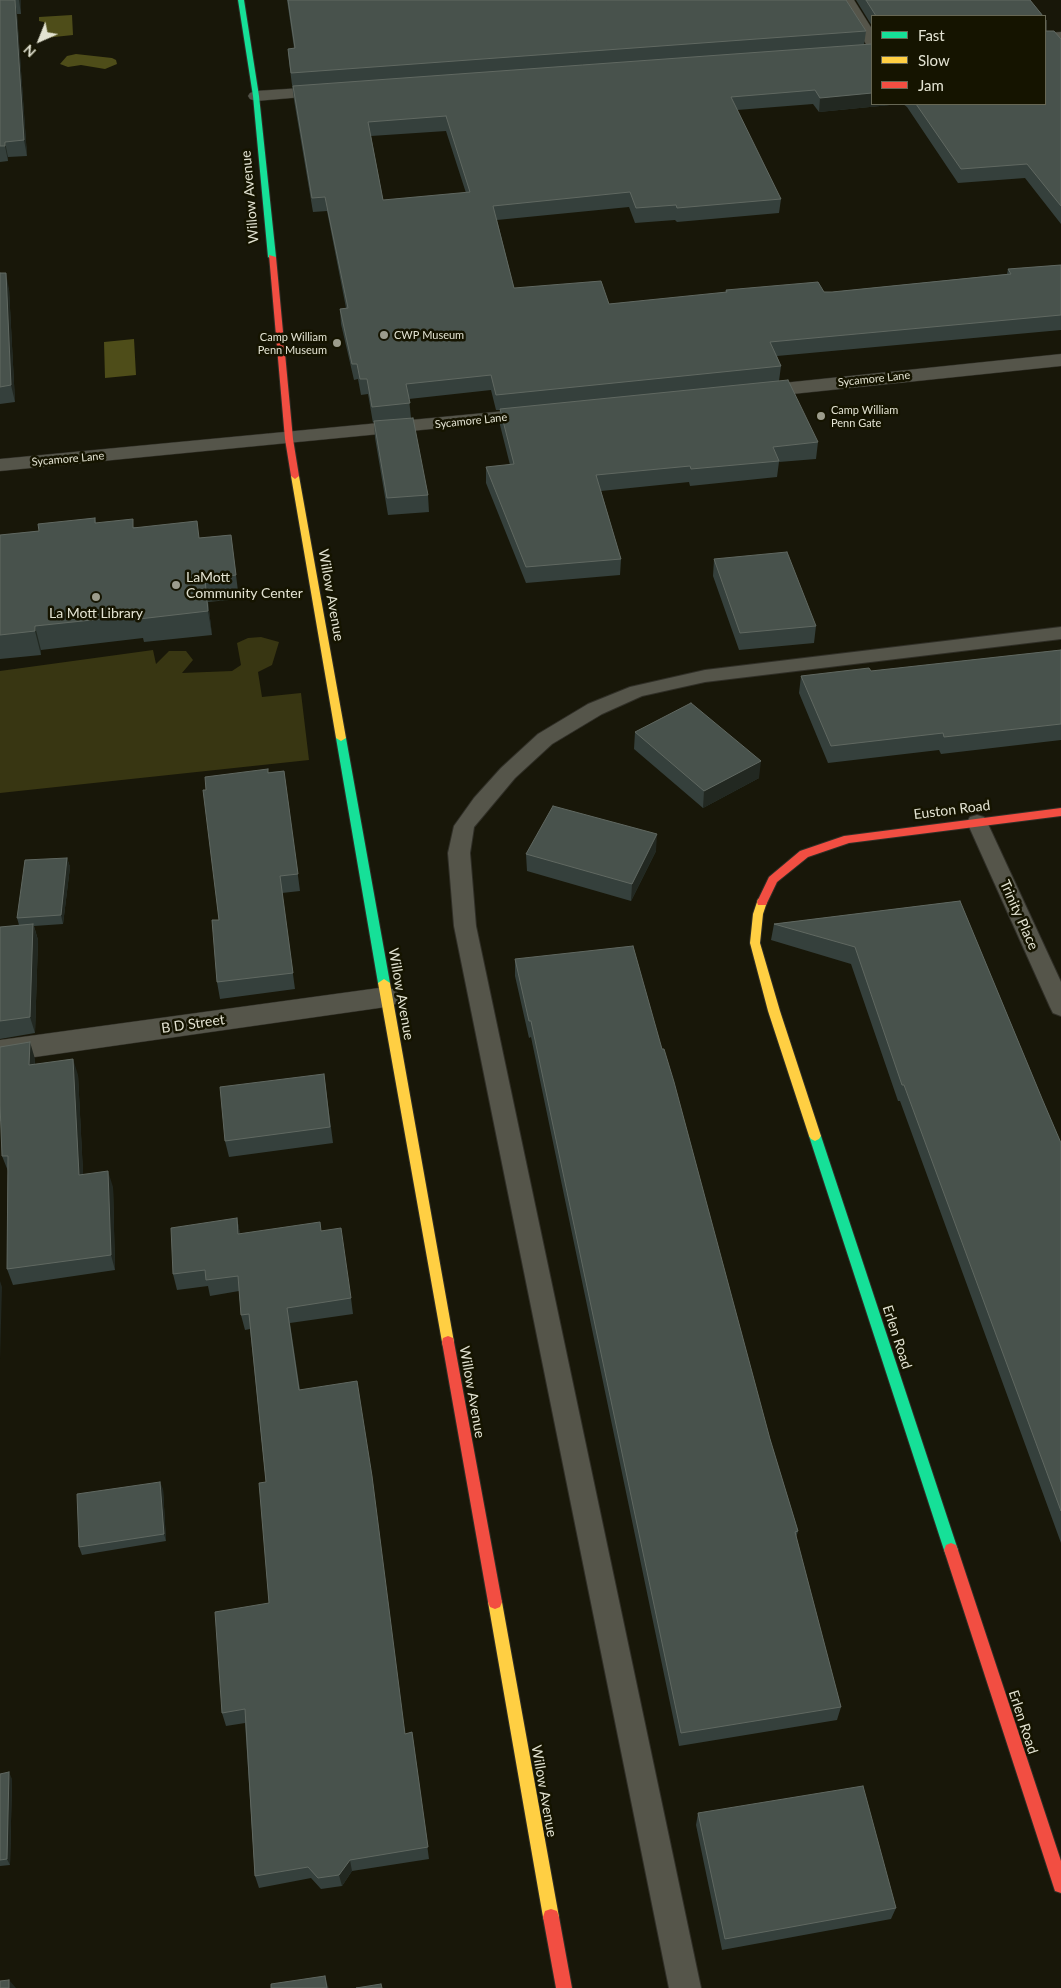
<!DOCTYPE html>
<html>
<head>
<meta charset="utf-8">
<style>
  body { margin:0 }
  #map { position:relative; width:1061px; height:1988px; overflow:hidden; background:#181709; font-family:Lato,sans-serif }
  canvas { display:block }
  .legend { position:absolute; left:871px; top:15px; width:175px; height:90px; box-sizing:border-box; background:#151400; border:1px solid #676754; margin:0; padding:6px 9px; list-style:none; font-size:15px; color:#e3e3d2 }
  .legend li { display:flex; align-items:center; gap:10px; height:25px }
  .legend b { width:25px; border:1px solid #676754 }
  .north { position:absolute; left:15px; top:15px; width:50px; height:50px; -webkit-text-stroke:4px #151400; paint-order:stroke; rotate:224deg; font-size:14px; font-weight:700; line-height:20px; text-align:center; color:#e3e3d2 }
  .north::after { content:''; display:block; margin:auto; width:18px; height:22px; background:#e3e3d2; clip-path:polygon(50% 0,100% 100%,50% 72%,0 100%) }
</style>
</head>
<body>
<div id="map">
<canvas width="1061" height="1988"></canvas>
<ul class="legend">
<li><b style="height:6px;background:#16e098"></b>Fast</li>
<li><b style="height:6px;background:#ffcf43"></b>Slow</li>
<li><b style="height:6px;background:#f24e42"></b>Jam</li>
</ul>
<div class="north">N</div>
</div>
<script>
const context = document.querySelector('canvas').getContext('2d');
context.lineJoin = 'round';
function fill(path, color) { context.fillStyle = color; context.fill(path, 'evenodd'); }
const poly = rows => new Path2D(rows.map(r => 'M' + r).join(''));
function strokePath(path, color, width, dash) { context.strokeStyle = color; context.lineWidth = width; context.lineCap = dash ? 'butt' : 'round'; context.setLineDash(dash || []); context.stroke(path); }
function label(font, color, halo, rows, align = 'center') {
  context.font = font + ' Lato,sans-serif'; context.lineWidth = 5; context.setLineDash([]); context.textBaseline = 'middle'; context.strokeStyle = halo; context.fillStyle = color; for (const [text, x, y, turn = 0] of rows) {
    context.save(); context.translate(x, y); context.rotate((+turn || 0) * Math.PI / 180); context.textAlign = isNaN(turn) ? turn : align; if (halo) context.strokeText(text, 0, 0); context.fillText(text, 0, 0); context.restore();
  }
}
const green = poly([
  [261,637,279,642,272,665,258,672,262,697,301,693,309,760,0,793,0,671,153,650,156,664,169,651,186,651,193,660,182,673,232,671,241,665,237,643,248,638]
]);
const water = poly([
  [72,15,73,35,45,38,44,22,39,21,39,17],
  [76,54,112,58,116,60,117,64,105,69,81,65,68,67,60,64,67,56],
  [134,339,136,375,105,378,104,342]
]);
const lane = poly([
  [1061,627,1061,639,705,682,642,696,602,714,552,744,515,778,474,827,470,853,476,926,701,1988,669,1988,454,926,448,853,454,826,474,798,501,768,538,734,588,704,630,687,705,670,1061,627],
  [977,815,984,817,987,822,1061,982,1061,1016,1053,1013,1050,1007,967,822,970,817,977,815]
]);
const street = poly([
  [838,0,854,0,872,29,872,46,866,44,838,0],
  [1061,32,1061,42,1045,43,1045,33,1061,32],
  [332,86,340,91,338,94,256,101,250,99,248,96,250,93,256,91,332,86],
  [1061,354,1061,366,754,398,747,396,744,392,747,388,754,386,1061,354],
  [537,408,544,410,547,414,544,418,0,471,0,459,537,408],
  [386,987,396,990,400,997,396,1004,386,1007,0,1062,0,1040,386,987]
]);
const fast = poly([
  [238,0,244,0,259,96,276,257,272,259,268,257,253,96,238,0],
  [341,735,346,738,390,983,384,987,378,983,336,738,341,735],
  [815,1131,819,1133,821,1136,958,1550,956,1555,951,1557,946,1555,944,1550,809,1136,811,1133,815,1131]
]);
const slow = poly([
  [295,473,299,476,346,738,341,741,336,738,291,476,295,473],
  [762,898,767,902,763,914,760,943,780,1011,821,1136,819,1139,815,1141,811,1139,809,1136,768,1011,750,943,753,914,758,899,762,898],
  [384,979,390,983,454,1342,453,1346,448,1348,443,1346,442,1342,378,983,384,979],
  [495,1595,500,1597,502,1602,559,1917,557,1923,551,1925,545,1923,543,1917,488,1602,490,1597,495,1595]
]);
const jam = poly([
  [269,255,276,257,293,439,299,476,295,479,291,476,285,439,269,255],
  [1061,808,1061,816,849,843,808,857,777,882,766,905,758,905,757,902,769,877,800,851,844,836,1061,808],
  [448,1336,453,1338,454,1342,502,1602,500,1607,495,1609,490,1607,488,1602,442,1342,443,1338,448,1336],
  [951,1543,956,1545,958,1550,1061,1861,1061,1893,1055,1891,1053,1885,944,1550,946,1545,951,1543],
  [551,1909,557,1911,559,1917,572,1988,556,1988,543,1917,545,1911,551,1909]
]);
const wall = poly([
  [0,0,21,0,21,14,17,14,27,156,8,157,8,161,0,162],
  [287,0,846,0,866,31,864,45,872,104,900,104,819,112,813,104,737,110,781,199,779,213,677,222,675,220,635,223,629,207,497,220,514,288,609,304,725,293,726,290,832,292,1007,274,1008,269,1061,265,1061,330,777,356,781,366,779,381,818,442,816,459,779,462,777,477,690,486,689,482,601,491,621,559,620,575,526,583,486,483,486,467,510,465,500,425,500,410,496,410,491,390,409,399,411,418,428,495,429,512,388,515,375,438,374,422,373,423,368,394,361,395,358,379,354,380,341,324,340,309,346,308,327,211,313,212,294,100,289,62,288,49,294,48],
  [446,131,466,193,383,200,371,136],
  [856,0,1030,0,1043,16,872,16,872,26],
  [1046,31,1061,39,1061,224,1025,178,958,183,907,107,903,104,1045,104],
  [0,265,0,273,9,289,15,402,0,404],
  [95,518,96,523,135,527,200,538,231,535,239,599,208,602,212,635,144,642,143,638,41,650,41,655,0,659,0,535,39,531],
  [714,559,816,626,814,643,739,650,713,576],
  [1061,650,1061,740,941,754,939,750,828,763,799,693,801,676,871,671],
  [635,732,759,778,703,808,634,749],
  [268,769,268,772,284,771,300,891,282,893,295,989,220,999,217,982,219,920,206,790],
  [656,851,631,901,527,871,526,854],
  [67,858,70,867,63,924,34,926,38,940,35,1033,0,1039,0,927,19,925,17,918],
  [960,901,1043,1101,1061,1143,1061,1543,900,1101,898,1101,851,964,771,940,774,924],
  [515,959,770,1439,798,1531,796,1538,841,1707,837,1720,679,1746,531,1037,529,1038,515,976],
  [0,1047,35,1059,35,1064,78,1075,83,1174,113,1187,115,1270,13,1285,7,1269,8,1171,2,1156,1,1121,0,1121],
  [324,1074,333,1143,229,1157,225,1141],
  [237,1218,240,1234,322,1231,351,1298,353,1314,290,1323,300,1390,405,1734,412,1732,429,1859,352,1871,342,1886,321,1889,311,1878,259,1888,255,1876,245,1723,226,1726,222,1713,269,1603,266,1482,250,1329,245,1330,241,1315,239,1291,210,1296,208,1286,177,1290,173,1274],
  [163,1489,166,1541,82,1555,79,1547],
  [0,1774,12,1779,10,1865,0,1866],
  [698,1813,896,1908,891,1919,722,1950,696,1825]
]);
const shadedWall = poly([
  [15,0,17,14,27,156,24,140],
  [19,0,21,0,21,14],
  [872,93,872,104,900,104,819,112,820,98],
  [5,142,8,157,8,161,5,146],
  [6,273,9,289,15,402,11,385],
  [205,579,208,602,212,635,208,611],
  [35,626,41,650,41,655,35,631],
  [761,761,759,778,703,808,704,791],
  [657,834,656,851,631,901,632,884],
  [67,858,70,867,63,924,61,915],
  [33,924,38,940,35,1033,30,1017],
  [30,1042,35,1059,34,1081,29,1065],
  [73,1059,78,1075,84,1191,79,1175],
  [108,1171,113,1187,115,1270,111,1255],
  [237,1218,240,1234,238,1234],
  [0,1281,2,1287,0,1359],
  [160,1482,163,1489,166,1541,164,1534],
  [9,1772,12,1779,10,1865,7,1859],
  [350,1860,352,1871,342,1886,339,1875],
  [325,1976,328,1986,329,1988,327,1988],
  [9,1980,16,1988,9,1988]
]);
const building = poly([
  [0,0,15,0,24,140,5,142,5,146,0,146,0,0],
  [288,0,846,0,866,31,291,73,288,49,295,48,288,0],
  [866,0,1030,0,1043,16,876,16,866,0],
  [1045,19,1046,20,1046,31,1054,31,1061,39,1061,206,1027,164,961,169,916,104,1045,104,1045,19],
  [872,44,872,93,820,98,815,90,731,97,781,199,677,208,676,205,636,208,630,192,493,206,514,288,601,281,609,304,727,292,726,290,818,282,824,292,832,292,1011,274,1008,269,1061,265,1061,315,770,342,781,366,496,395,491,375,406,384,410,403,372,407,367,379,360,379,357,364,352,364,340,309,348,308,325,197,312,198,293,86,872,44],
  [446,116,470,192,383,200,368,122,446,116],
  [0,273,6,273,11,385,0,387,0,273],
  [788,380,818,442,773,447,779,461,691,469,690,466,596,475,621,559,526,567,486,467,514,464,500,409,788,380],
  [413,418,428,495,387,498,374,421,413,418],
  [95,518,95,523,133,519,133,528,197,521,199,538,231,535,236,575,205,579,208,611,139,619,139,615,35,626,35,631,0,635,0,535,39,531,38,524,95,518],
  [787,552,816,626,740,633,714,559,787,552],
  [1061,650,1061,724,944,737,943,733,831,746,801,676,869,668,871,671,1061,650],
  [691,703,761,761,704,791,635,732,691,703],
  [268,769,268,773,284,771,298,874,280,876,293,973,217,982,212,920,219,920,203,790,206,790,205,777,268,769],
  [553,806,657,834,632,884,526,854,553,806],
  [67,858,61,915,17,918,25,860,67,858],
  [960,901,1043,1101,1061,1143,1061,1511,904,1085,902,1085,855,947,774,924,960,901],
  [33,924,30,1017,0,1021,0,927,33,924],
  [633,946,662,1049,664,1049,674,1082,770,1439,798,1531,795,1532,841,1707,681,1733,531,1021,529,1021,515,959,633,946],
  [30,1042,29,1065,73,1059,79,1175,108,1171,111,1255,7,1269,8,1156,2,1156,0,1104,0,1047,30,1042],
  [324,1074,330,1127,225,1141,220,1087,324,1074],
  [237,1218,238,1234,320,1222,321,1231,341,1228,351,1298,287,1308,299,1390,357,1381,372,1476,405,1734,412,1732,428,1847,350,1860,339,1875,318,1878,308,1867,255,1876,245,1709,222,1713,215,1612,269,1603,259,1483,266,1482,249,1314,241,1315,238,1276,206,1280,205,1270,173,1274,171,1228,237,1218],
  [160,1482,164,1534,79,1547,77,1494,160,1482],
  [9,1772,7,1859,0,1860,0,1774,9,1772],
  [863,1786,896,1908,725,1939,698,1813,863,1786],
  [325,1976,327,1988,271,1988,271,1984,325,1976],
  [9,1980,9,1988,0,1988,0,1981,9,1980],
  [381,1984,382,1988,356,1988,381,1984]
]);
const markers = [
  [384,335,5,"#9c9c8c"],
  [337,343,5,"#9c9c8c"],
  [821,416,5,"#9c9c8c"],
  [176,585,5,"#9c9c8c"],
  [96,597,5,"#9c9c8c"]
];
const farPoinames = [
  ["CWP Museum",394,335],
  ["Camp William",327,337,"right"],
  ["Penn Museum",327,350,"right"],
  ["Camp William",831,410],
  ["Penn Gate",831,423]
];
const farStreetnames = [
  ["Sycamore Lane",874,379,-6],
  ["Sycamore Lane",471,421,-6],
  ["Sycamore Lane",68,459,-5]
];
const streetNames = [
  ["Willow Avenue",250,197,-95],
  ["Willow Avenue",331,595,80],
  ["Euston Road",952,810,-7],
  ["Trinity Place",1019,915,66],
  ["Willow Avenue",401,994,80],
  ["B D Street",193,1024,-8],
  ["Erlen Road",897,1337,72],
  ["Willow Avenue",472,1392,80],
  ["Erlen Road",1023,1722,72],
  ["Willow Avenue",544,1791,80]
];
const poiNames = [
  ["LaMott",186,577],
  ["Community Center",186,593],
  ["La Mott Library",96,613,"center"]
];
fill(green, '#383612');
fill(water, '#4e4d19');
strokePath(lane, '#302f27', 2);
strokePath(street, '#302f27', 1);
strokePath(fast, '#302f27', 2);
strokePath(slow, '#302f27', 2);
strokePath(jam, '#302f27', 2);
fill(lane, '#55554a');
fill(street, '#55554a');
fill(fast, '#16e098');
fill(slow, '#ffcf43');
fill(jam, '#f24e42');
fill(wall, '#35403c');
fill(shadedWall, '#222821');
fill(building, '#48524c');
strokePath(building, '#606861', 1);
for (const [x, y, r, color] of markers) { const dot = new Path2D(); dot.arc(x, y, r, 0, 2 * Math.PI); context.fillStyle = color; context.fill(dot); strokePath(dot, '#151400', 2); }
label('11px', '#e3e3d2', '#151400', farPoinames, 'left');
label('11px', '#e3e3d2', '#151400', farStreetnames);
label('14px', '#e3e3d2', '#151400', streetNames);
label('14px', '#e3e3d2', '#151400', poiNames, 'left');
</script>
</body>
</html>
